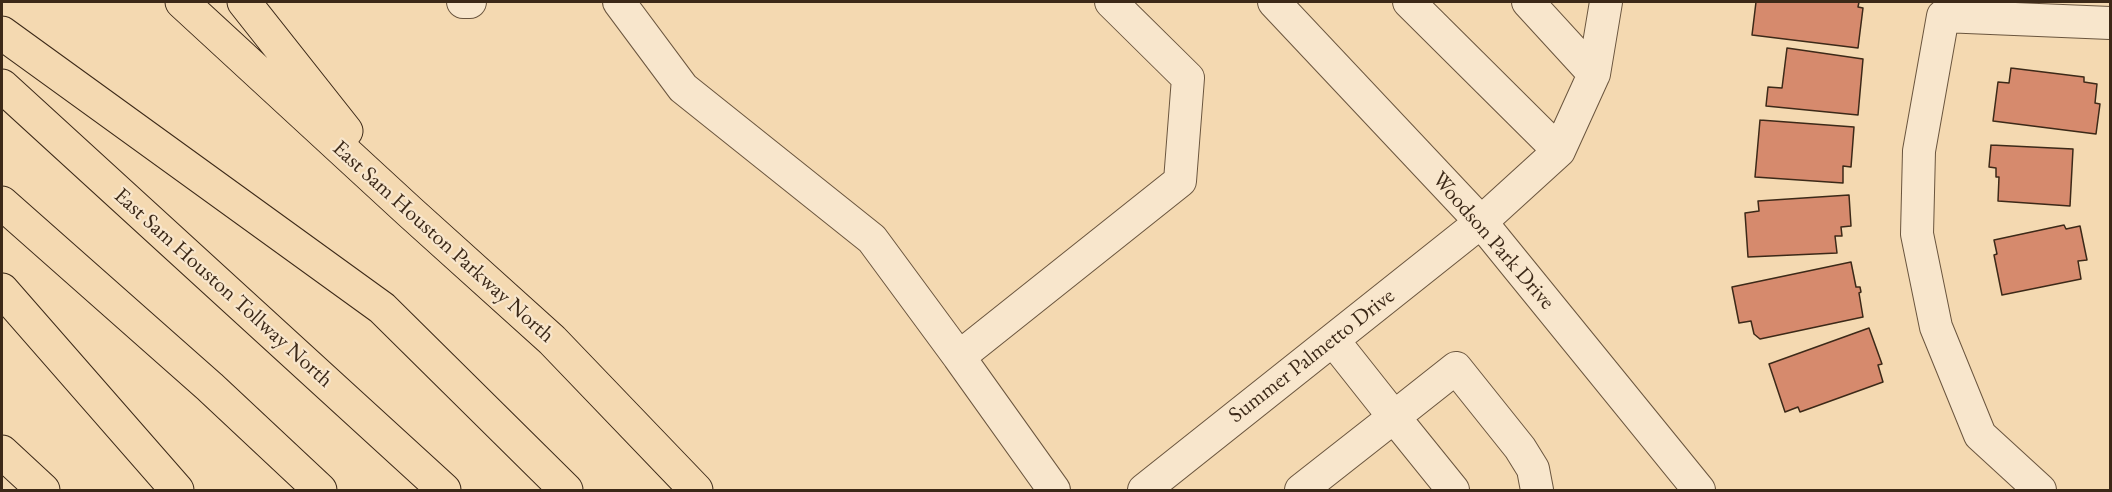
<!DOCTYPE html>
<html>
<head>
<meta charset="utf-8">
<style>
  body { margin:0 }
  #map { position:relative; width:2112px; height:492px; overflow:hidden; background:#f4d9b1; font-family:"EB Garamond",serif }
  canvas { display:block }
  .frame { position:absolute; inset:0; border:3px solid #3c2918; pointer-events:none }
</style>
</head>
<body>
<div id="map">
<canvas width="2112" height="492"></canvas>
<div class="frame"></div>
</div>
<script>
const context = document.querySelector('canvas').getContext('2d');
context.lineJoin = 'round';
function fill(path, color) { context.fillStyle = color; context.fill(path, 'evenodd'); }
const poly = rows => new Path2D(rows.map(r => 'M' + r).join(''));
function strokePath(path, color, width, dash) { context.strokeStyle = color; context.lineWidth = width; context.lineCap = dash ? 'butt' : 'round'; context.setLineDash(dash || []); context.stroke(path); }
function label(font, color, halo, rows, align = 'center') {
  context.font = font + ' "EB Garamond",serif'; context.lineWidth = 4.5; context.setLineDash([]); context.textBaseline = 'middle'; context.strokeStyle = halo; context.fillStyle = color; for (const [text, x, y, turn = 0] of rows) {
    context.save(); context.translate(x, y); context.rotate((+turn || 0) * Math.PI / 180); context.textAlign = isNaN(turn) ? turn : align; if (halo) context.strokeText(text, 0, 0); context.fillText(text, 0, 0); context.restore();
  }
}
const building = poly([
  [1756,2,1859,2,1858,7,1863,8,1858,48,1752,35,1756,2],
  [1787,48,1863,59,1858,115,1766,106,1768,87,1782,88,1787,48],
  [2011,68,2084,77,2084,82,2097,84,2095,103,2100,104,2096,134,1993,121,1998,82,2009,83,2011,68],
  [1760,120,1854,127,1851,167,1843,166,1843,183,1755,177,1760,120],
  [1991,145,2073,149,2070,206,1998,201,1999,177,1996,177,1996,168,1989,167,1991,145],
  [1849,195,1851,226,1841,227,1842,236,1835,236,1837,253,1748,257,1745,213,1759,211,1758,201,1849,195],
  [2064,225,2066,229,2080,226,2087,260,2078,261,2081,279,2002,295,1994,255,1997,254,1994,240,2064,225],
  [1851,262,1856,287,1860,287,1861,292,1859,293,1863,317,1760,339,1754,334,1751,321,1739,323,1732,287,1851,262],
  [1869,328,1882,364,1878,365,1883,382,1800,412,1798,407,1785,412,1769,364,1869,328]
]);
const minor = poly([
  [463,2,470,2],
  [619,2,683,88,872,239,959,357],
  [1274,2,1481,222,1699,490],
  [1409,2,1559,151],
  [1528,2,1594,74],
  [1333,340,1394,417,1456,368,1520,448,1533,469,1537,490],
  [1054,490,959,357,1180,181,1188,78,1111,2],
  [1144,490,1481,222,1559,151,1594,74,1606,2],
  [1301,490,1394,417,1453,490],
  [2040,490,1980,435,1936,327,1917,234,1919,151,1943,16,2110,23]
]);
const major = poly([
  [182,2,410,212,552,340,696,490],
  [244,2,346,131],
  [2,452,43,490]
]);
const highway = poly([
  [2,33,382,308,566,490],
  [2,86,444,490],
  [2,203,210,387,320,490],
  [2,290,177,490]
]);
const streetNames = [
  ["Woodson Park Drive",1493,241,49],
  ["East Sam Houston Parkway North",443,242,42],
  ["East Sam Houston Tollway North",223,288,42],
  ["Summer Palmetto Drive",1312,356,-38]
];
fill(building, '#d68a6d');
strokePath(building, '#3c2918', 1.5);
strokePath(minor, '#6a553e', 34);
strokePath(major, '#3c2918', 35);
strokePath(highway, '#3c2918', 35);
strokePath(minor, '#f8e6cc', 32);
strokePath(major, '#f4d9b1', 33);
strokePath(highway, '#f4d9b1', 33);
label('22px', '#3c2918', '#f8e6cc', streetNames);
</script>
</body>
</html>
